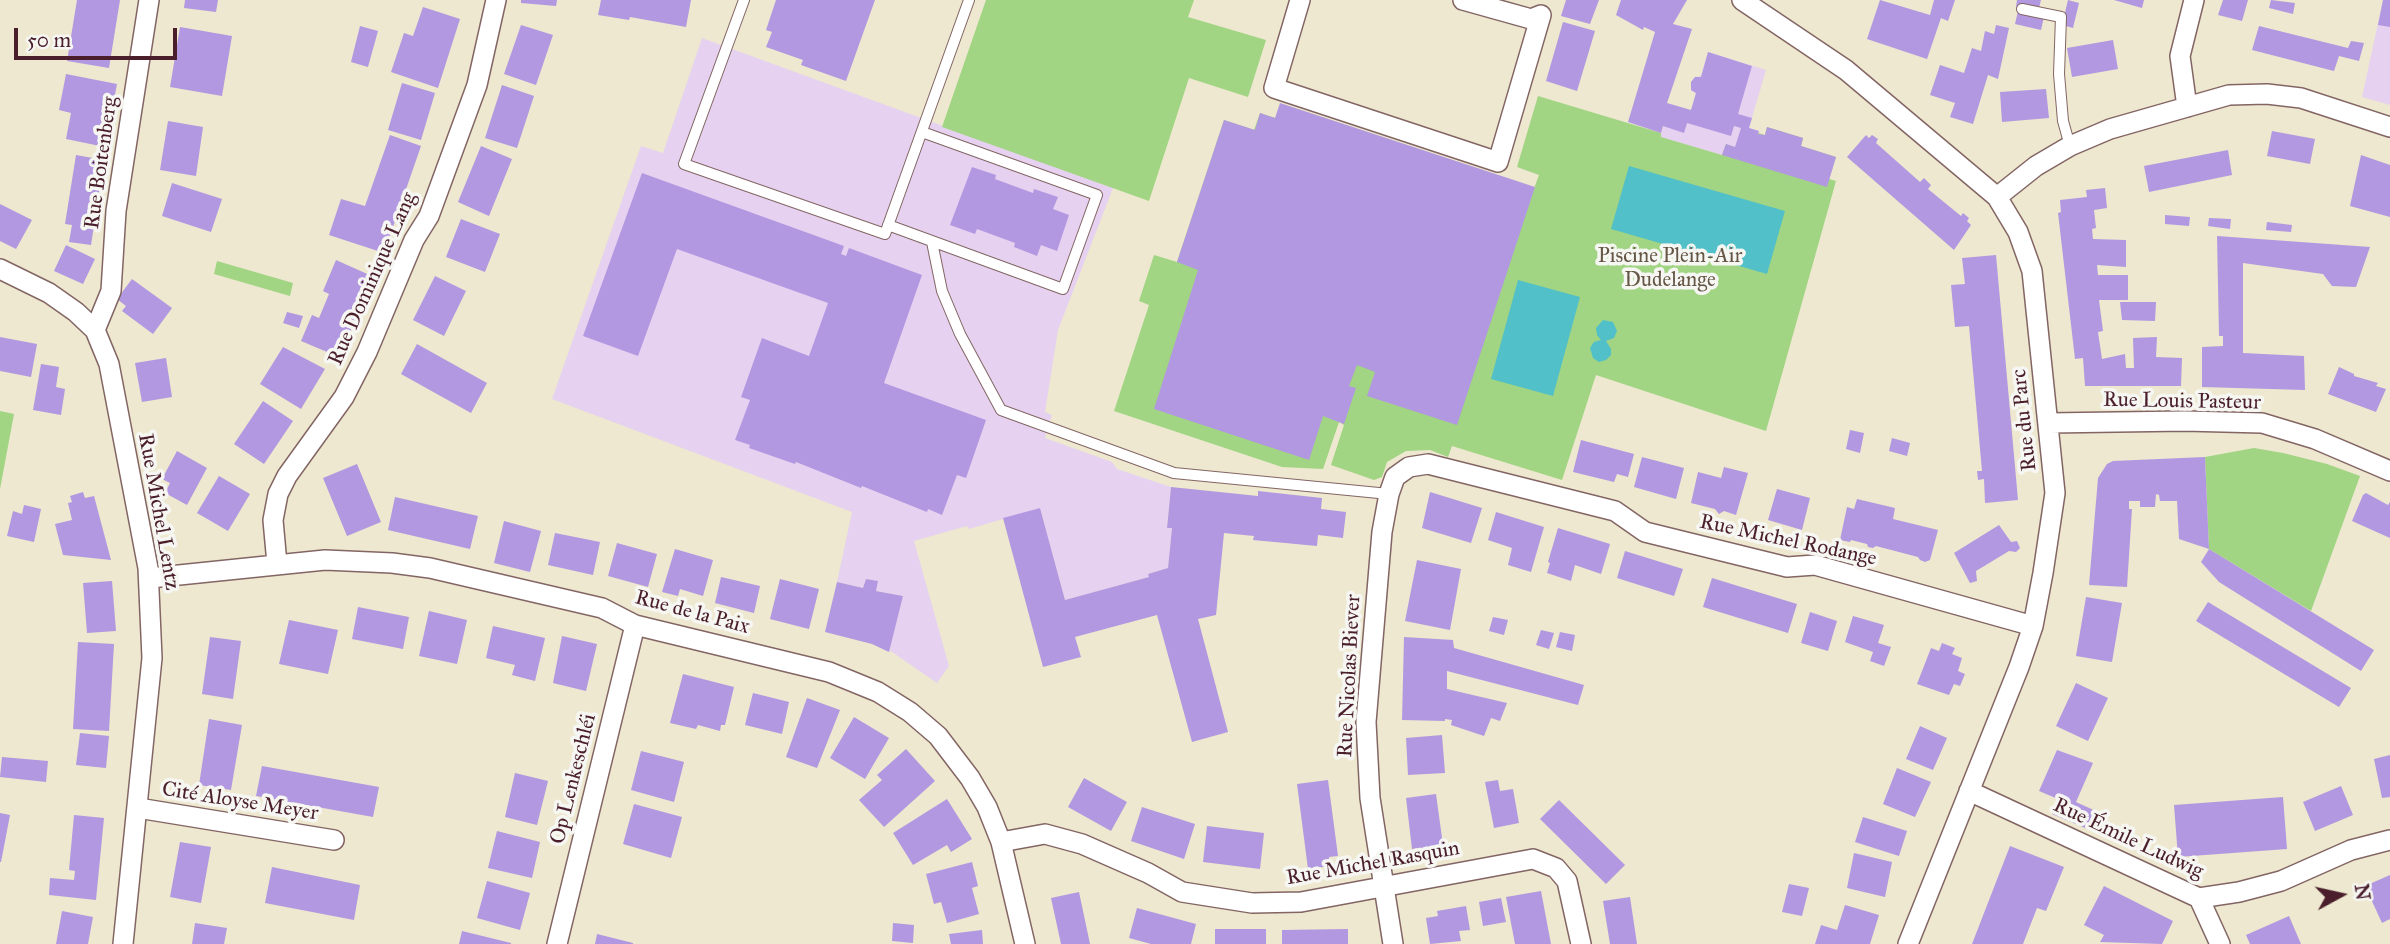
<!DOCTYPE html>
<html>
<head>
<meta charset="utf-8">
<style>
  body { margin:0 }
  #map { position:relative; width:2390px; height:944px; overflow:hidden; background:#ede8cf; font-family:"IM FELL Great Primer",serif }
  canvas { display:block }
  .north { position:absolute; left:2306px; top:860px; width:70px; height:70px; -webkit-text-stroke:5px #f6f6f2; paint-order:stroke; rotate:82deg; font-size:19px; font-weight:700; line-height:28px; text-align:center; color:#4a1f2b }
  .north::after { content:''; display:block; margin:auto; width:24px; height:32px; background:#4a1f2b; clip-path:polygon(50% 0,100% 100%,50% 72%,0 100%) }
  .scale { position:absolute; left:14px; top:28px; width:163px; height:32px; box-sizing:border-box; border:4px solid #4a1f2b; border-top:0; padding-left:9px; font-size:21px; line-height:24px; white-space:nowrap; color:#4a1f2b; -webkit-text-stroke:5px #f6f6f2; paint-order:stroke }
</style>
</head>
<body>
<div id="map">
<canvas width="2390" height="944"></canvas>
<div class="north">N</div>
<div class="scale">50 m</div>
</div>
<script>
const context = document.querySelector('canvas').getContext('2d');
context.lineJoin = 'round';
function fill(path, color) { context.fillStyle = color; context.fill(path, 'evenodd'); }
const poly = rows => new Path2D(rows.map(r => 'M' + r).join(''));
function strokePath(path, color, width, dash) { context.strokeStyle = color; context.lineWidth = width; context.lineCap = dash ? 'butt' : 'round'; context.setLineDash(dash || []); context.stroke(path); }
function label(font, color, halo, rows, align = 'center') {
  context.font = font + ' "IM FELL Great Primer",serif'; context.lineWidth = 7; context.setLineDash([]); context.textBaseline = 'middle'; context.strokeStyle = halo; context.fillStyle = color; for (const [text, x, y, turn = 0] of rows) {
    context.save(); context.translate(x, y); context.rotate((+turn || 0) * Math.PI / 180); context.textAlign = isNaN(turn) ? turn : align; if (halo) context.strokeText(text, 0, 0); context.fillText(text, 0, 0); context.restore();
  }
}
const built = poly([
  [2383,0,2390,0,2390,105,2362,97],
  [702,38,1113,188,1058,330,1045,412,1052,415,1045,438,1112,462,1117,469,1171,487,1167,527,1172,528,1168,568,1148,574,1149,577,1065,600,1040,508,969,529,967,526,914,541,949,666,937,683,889,650,903,596,876,591,877,581,866,579,863,588,837,582,852,512,552,399,641,146,663,153],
  [1708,52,1766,70,1749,128,1759,131,1758,134,1748,131,1735,147,1722,155,1660,137,1663,127,1661,125,1691,110,1696,94,1691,90,1691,82,1695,77,1701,76]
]);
const green = poly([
  [986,0,1194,0,1188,17,1266,40,1248,97,1189,78,1149,201,942,127],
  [1538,96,1661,133,1661,137,1722,155,1726,144,1735,147,1748,130,1765,135,1767,127,1803,138,1801,146,1836,157,1829,179,1836,181,1766,431,1596,375,1562,480,1452,446,1448,457,1430,450,1406,451,1387,462,1382,477,1374,480,1331,465,1344,425,1339,422,1323,469,1282,467,1114,411,1149,305,1139,301,1154,255,1177,262,1224,120,1254,130,1260,113,1529,202,1539,175,1517,167],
  [217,261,293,283,290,296,214,274],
  [0,411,14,414,0,489],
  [2254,448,2283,453,2327,464,2360,476,2311,611,2209,549,2205,457]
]);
const water = poly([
  [1629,166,1785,211,1767,274,1611,229],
  [1518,280,1580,297,1553,396,1491,379],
  [1603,320,1613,322,1617,331,1614,338,1606,341,1611,349,1611,355,1606,360,1599,362,1593,358,1590,348,1594,342,1601,340,1597,335,1596,328]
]);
const building = poly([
  [77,0,120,0,109,68,67,61],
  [185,0,218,0,216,12,184,8],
  [521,0,557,0,556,6,521,3],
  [601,0,691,0,686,27,630,17,629,20,598,15],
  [776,0,875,0,846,81,801,65,803,60,766,47,772,32,766,30],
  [1566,0,1599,0,1590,24,1561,16],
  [1621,0,1687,0,1673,24,1692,29,1667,103,1691,110,1696,93,1691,90,1691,82,1695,77,1701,77,1708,52,1752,66,1738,114,1752,118,1749,128,1759,131,1758,134,1765,135,1767,127,1803,138,1801,146,1836,157,1827,187,1722,155,1726,144,1735,147,1741,128,1734,126,1731,136,1687,123,1684,133,1663,126,1661,133,1628,122,1655,32,1644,27,1643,30,1616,15],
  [1880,0,1930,15,1934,0,1955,0,1948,21,1941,18,1927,59,1867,39],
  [2017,0,2041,0,2038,12,2016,7],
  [2068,0,2079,3,2073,28,2062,25],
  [2114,0,2144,0,2142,8],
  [2223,0,2248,0,2242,21,2218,15],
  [2271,0,2295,3,2293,14,2269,8],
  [2383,0,2390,0,2390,27,2378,25],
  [423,7,460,19,438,88,391,72,404,33,413,36],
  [2018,11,2044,17,2041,30,2015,24],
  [1563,22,1595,31,1577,91,1546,81],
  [521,25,553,35,536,85,504,74],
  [1996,25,2009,28,1998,79,1988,75,1973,124,1950,117,1955,103,1930,95,1940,65,1964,73,1972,48,1981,51,1985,31,1994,34],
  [360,26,378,31,368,67,351,62],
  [2259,26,2348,48,2351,41,2364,43,2359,61,2339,56,2334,71,2252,50],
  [180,27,232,36,222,96,170,87],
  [2113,40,2118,69,2072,77,2067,48],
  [66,74,117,84,105,147,66,139,71,113,59,110],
  [402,83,435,93,421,140,388,130],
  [502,85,534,96,517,148,485,138],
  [2046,89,2049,118,2002,122,2000,92],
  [1280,103,1535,187,1457,425,1367,396,1375,372,1357,365,1349,386,1356,388,1344,424,1323,416,1309,460,1154,409,1198,270,1177,262,1224,120,1255,130,1260,113,1275,118],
  [168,121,203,127,196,176,160,170],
  [2272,131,2315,139,2310,164,2267,156],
  [390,135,421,146,384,253,329,235,341,199,365,206],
  [1866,135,1869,138,1872,135,1878,139,1876,143,1920,182,1924,178,1931,185,1928,189,1961,216,1963,213,1969,218,1967,221,1971,225,1954,250,1847,157],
  [481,146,512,159,489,216,458,202],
  [2228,150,2232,175,2149,192,2144,166],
  [76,155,104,160,91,245,69,242,72,225,65,224],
  [2361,155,2390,165,2390,217,2350,206],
  [972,167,996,175,995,179,1033,193,1034,189,1058,197,1053,209,1069,215,1057,251,1041,245,1037,256,1014,247,1015,243,977,229,975,234,950,225],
  [642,173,844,246,841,254,846,256,849,248,922,275,884,383,986,420,966,478,957,475,942,515,928,509,927,512,862,486,861,488,796,462,795,464,749,448,750,445,735,440,750,400,741,397,762,338,809,356,828,303,677,249,638,356,583,336],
  [172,183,222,199,211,232,162,216],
  [2105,188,2107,208,2094,210,2096,228,2092,229,2093,239,2126,240,2126,267,2097,265,2098,275,2128,275,2128,300,2099,300,2103,331,2098,332,2102,359,2125,354,2126,368,2134,368,2133,338,2157,337,2156,357,2182,358,2181,386,2085,386,2083,358,2075,359,2058,213,2061,212,2060,200,2087,197,2086,190],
  [0,204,32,220,16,249,0,241],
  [2165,215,2190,217,2189,226,2165,224],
  [2209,218,2231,219,2230,229,2208,226],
  [461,219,500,234,485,272,446,257],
  [2267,222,2292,225,2291,232,2266,230],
  [2217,236,2370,247,2356,287,2332,286,2323,274,2243,263,2243,353,2304,356,2305,390,2202,387,2202,347,2223,346,2223,336,2219,336],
  [66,245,95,259,83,284,54,271],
  [1996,255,2018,500,1985,503,1984,479,1978,480,1977,471,1982,471,1969,326,1955,327,1951,285,1965,284,1962,258],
  [336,260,374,277,339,357,301,341,312,315,319,318,329,294,323,291],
  [435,276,466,291,444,336,413,320],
  [132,279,172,308,153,334,122,311,126,306,117,299],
  [2120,302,2156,302,2155,321,2122,320],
  [287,312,303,316,299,328,283,323],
  [0,337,37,344,31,377,0,371],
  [417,344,487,383,471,413,401,374],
  [283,347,325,369,301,409,260,384],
  [166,358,172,397,142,402,135,363],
  [41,364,59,367,56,387,65,389,61,415,33,410],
  [2339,367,2354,374,2354,376,2378,383,2376,386,2386,389,2376,412,2328,394],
  [263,401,293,421,264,464,234,444],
  [1850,430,1864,433,1860,453,1846,449],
  [1892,438,1910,443,1907,456,1889,451],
  [1581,440,1634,454,1628,477,1617,474,1614,482,1573,472],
  [177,451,207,468,187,505,165,493,170,483,162,479],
  [1642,457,1684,468,1676,499,1634,487],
  [2205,457,2209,549,2179,539,2177,501,2160,501,2159,495,2156,494,2155,507,2140,507,2140,501,2129,501,2129,509,2132,509,2127,587,2089,585,2098,478,2107,464,2113,461],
  [357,464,381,522,347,536,323,478],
  [1724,467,1748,473,1736,515,1724,511,1719,514,1715,509,1691,503,1698,472,1721,478],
  [219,476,250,494,228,531,197,513],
  [1171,487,1258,496,1258,491,1322,498,1321,509,1346,512,1343,538,1318,535,1317,546,1253,540,1254,536,1224,533,1216,615,1198,619,1228,732,1192,742,1157,615,1075,637,1081,657,1043,667,1003,518,1040,508,1065,600,1149,577,1148,574,1168,568,1172,528,1167,528],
  [1777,489,1810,498,1802,530,1768,520],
  [83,492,85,498,94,496,111,560,63,555,55,524,72,520,68,503,72,502,70,496],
  [1430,492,1482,508,1471,543,1422,528],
  [2366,493,2388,505,2390,502,2390,538,2352,521,2363,495],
  [395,497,478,516,470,549,388,530],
  [1857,499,1895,508,1893,519,1938,530,1930,560,1925,562,1920,560,1918,557,1876,546,1873,548,1868,547,1867,544,1851,540,1850,542,1840,540,1847,507,1854,509],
  [24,505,41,509,34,542,7,536,13,511,22,514],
  [1496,512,1544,527,1531,572,1508,565,1512,548,1488,540],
  [504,521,541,531,530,572,494,563],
  [1999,525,2011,542,2017,541,2020,548,2016,552,2009,551,1976,571,1977,581,1970,583,1954,553],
  [1558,528,1610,544,1601,574,1575,565,1571,581,1547,573,1550,563,1548,562],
  [555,533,600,542,593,575,548,565],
  [617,543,657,554,648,587,608,576],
  [675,549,713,560,703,596,680,589,678,596,662,592],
  [2209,549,2374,650,2361,671,2219,582,2201,562],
  [1625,551,1683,569,1674,596,1617,578],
  [1417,560,1461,569,1450,630,1405,621],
  [721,577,760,586,754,613,715,603],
  [1712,578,1797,604,1788,633,1703,607],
  [780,579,819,589,809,629,770,619],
  [866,579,878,581,876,591,903,596,889,652,872,644,825,632,837,582,863,588],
  [112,581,116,631,87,633,83,583],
  [2086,597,2122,603,2112,662,2076,656],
  [2208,602,2351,688,2339,707,2196,621],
  [358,607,409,617,403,649,352,639],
  [429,611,467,620,457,664,419,656],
  [1810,612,1837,621,1828,651,1801,643],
  [1853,616,1884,625,1878,643,1891,647,1884,666,1870,661,1873,652,1845,642],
  [1493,617,1508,620,1504,635,1489,631],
  [289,620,338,630,328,674,279,664],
  [493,626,545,638,535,681,512,675,515,665,486,658],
  [1541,630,1554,633,1549,649,1536,645],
  [1560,632,1575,635,1572,651,1556,647],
  [562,636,597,644,586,691,553,683],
  [210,637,241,641,233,699,202,694],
  [1404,637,1453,640,1454,648,1584,685,1578,705,1447,671,1447,689,1507,703,1500,721,1491,718,1484,736,1451,725,1452,720,1445,719,1445,721,1402,720],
  [78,642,114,644,109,731,73,729],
  [1942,643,1955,648,1952,654,1962,658,1958,671,1965,674,1960,686,1954,684,1949,695,1917,684,1931,648,1939,651],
  [683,674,734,687,725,725,721,725,720,731,698,725,696,729,670,723],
  [2076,683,2108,698,2088,741,2056,726],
  [753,693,789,702,782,734,745,725],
  [807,698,840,710,817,768,786,757],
  [854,717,889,738,865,779,830,758],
  [209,719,242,725,231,790,199,785],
  [1920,726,1947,738,1933,770,1906,759],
  [80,733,109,736,106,768,76,765],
  [1442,735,1445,773,1408,775,1406,738],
  [906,749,935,781,884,827,859,800,882,780,877,775],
  [2057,750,2093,763,2076,802,2098,812,2090,830,2052,814,2058,799,2039,791],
  [641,751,684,762,674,802,631,790],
  [2390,755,2390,797,2382,798,2374,759],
  [2,757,48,761,46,782,0,777],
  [262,766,379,787,373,817,256,796],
  [1897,768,1931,782,1915,817,1883,804],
  [515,773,548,781,537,825,505,817],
  [1084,778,1127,802,1111,831,1068,807],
  [1328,780,1338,856,1329,857,1330,866,1308,869,1297,784],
  [1498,780,1500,791,1513,789,1519,823,1494,828,1485,782],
  [2341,786,2353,815,2315,831,2303,802],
  [1436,794,1443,845,1412,849,1406,798],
  [2283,797,2287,849,2178,857,2174,805],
  [947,799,972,839,951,852,947,845,913,865,893,833],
  [1559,800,1625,865,1606,884,1540,819],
  [634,804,682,817,671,858,623,844],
  [1142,807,1195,824,1184,859,1131,841],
  [0,813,10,815,1,862,0,862],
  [74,815,104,818,96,900,49,895,50,878,74,880,75,871,69,870],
  [1863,817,1907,831,1899,856,1855,842],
  [1207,826,1264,833,1260,869,1203,862],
  [497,831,540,842,532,878,488,868],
  [180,842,211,847,201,903,170,897],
  [2010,846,2064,867,2046,911,2037,908,2023,944,1972,944],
  [1854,853,1892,862,1885,897,1847,888],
  [972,862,978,886,972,888,979,914,947,923,941,902,934,904,926,874],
  [272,867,360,885,354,920,265,903],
  [2390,875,2390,919,2382,923,2365,886],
  [487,881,530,893,520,930,477,918],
  [1789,884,1809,888,1802,916,1782,912],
  [2104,886,2173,921,2162,944,2100,942,2104,935,2084,925],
  [1541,891,1551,944,1515,944,1506,897],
  [1079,892,1090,944,1061,944,1051,898],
  [1630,897,1637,944,1610,944,1603,901],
  [1501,898,1506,922,1483,926,1479,902],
  [1845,905,1879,915,1870,944,1815,944,1821,925,1837,930],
  [1466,906,1470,930,1459,931,1461,941,1430,944,1426,918,1438,916,1437,911],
  [1137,908,1196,924,1191,944,1151,944,1129,938],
  [62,911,93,917,88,944,56,944],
  [2289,916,2301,944,2250,944,2246,935],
  [195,923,227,928,224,944,192,944],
  [893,923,914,925,913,943,892,941],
  [1215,929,1266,929,1266,944,1215,944],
  [1348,929,1348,944,1282,944,1282,930],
  [982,930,983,944,951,944,949,934],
  [462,931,511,943,511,944,459,944],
  [597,934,633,943,633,944,595,944]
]);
const lane = poly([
  [744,0,684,164,885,234,969,0],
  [2022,9,2061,17,2059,74,2063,121,2070,146],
  [888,225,1063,289,1097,195,922,132],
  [932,242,942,291,960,334,1001,410,1174,473,1389,494]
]);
const street = poly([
  [1300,0,1274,88,1498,162,1541,15,1531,19,1463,0],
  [1742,0,1846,70,1997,197,2018,232,2032,271,2055,493,2043,573,2033,626,2019,667,1908,944],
  [2187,107,2180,56,2194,0],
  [1997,197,2036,166,2070,146,2110,129,2229,95,2267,94,2301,98,2390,127],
  [0,269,49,293,76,312,95,330,109,364,148,568,152,658,123,944],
  [95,330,111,291,116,211,149,0],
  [2049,423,2185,421,2262,423,2315,439,2390,471],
  [277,564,273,520,278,494,287,476,344,397,367,352,414,240,429,216,477,85,496,0],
  [150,578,325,560,392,563,430,568,602,608,635,625,829,672,878,692,910,712,938,736,970,778,987,807,1001,842,1025,944],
  [1969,791,2199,898,2239,892,2281,881,2351,850,2390,840],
  [138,808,334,840],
  [1001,842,1045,834,1082,844,1148,873,1182,892,1252,903,1301,902,1533,859,1556,868,1567,881,1581,944],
  [2199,898,2220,944],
  [557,944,635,625],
  [1393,944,1370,798,1366,722,1382,532,1389,494,1395,477,1409,467,1428,464,1615,511,1645,532,1787,567,1815,565,2033,626]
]);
const streetNames = [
  ["Rue Boitenberg",102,163,-82],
  ["Rue Dominique Lang",373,279,-66],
  ["Rue Louis Pasteur",2182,402,1],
  ["Rue du Parc",2025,420,-96],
  ["Rue Michel Lentz",158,512,80],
  ["Rue Michel Rodange",1788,541,12],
  ["Rue de la Paix",692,613,15],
  ["Rue Nicolas Biever",1350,676,-87],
  ["Op Lenkeschléi",574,779,-76],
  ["Cité Aloyse Meyer",240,802,9],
  ["Rue Émile Ludwig",2128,839,25],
  ["Rue Michel Rasquin",1373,864,-10]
];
const parkNames = [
  ["Piscine Plein-Air",1670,257],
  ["Dudelange",1670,281]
];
fill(built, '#e6d2f0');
fill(green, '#a1d483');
fill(water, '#52c0c8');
fill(building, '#b298e0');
strokePath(lane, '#836564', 12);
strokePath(street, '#836564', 22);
strokePath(lane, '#fff', 10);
strokePath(street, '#fff', 19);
label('21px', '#4a1f2b', '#f6f6f2', streetNames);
label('21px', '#645545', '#f6f6f2', parkNames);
</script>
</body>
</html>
